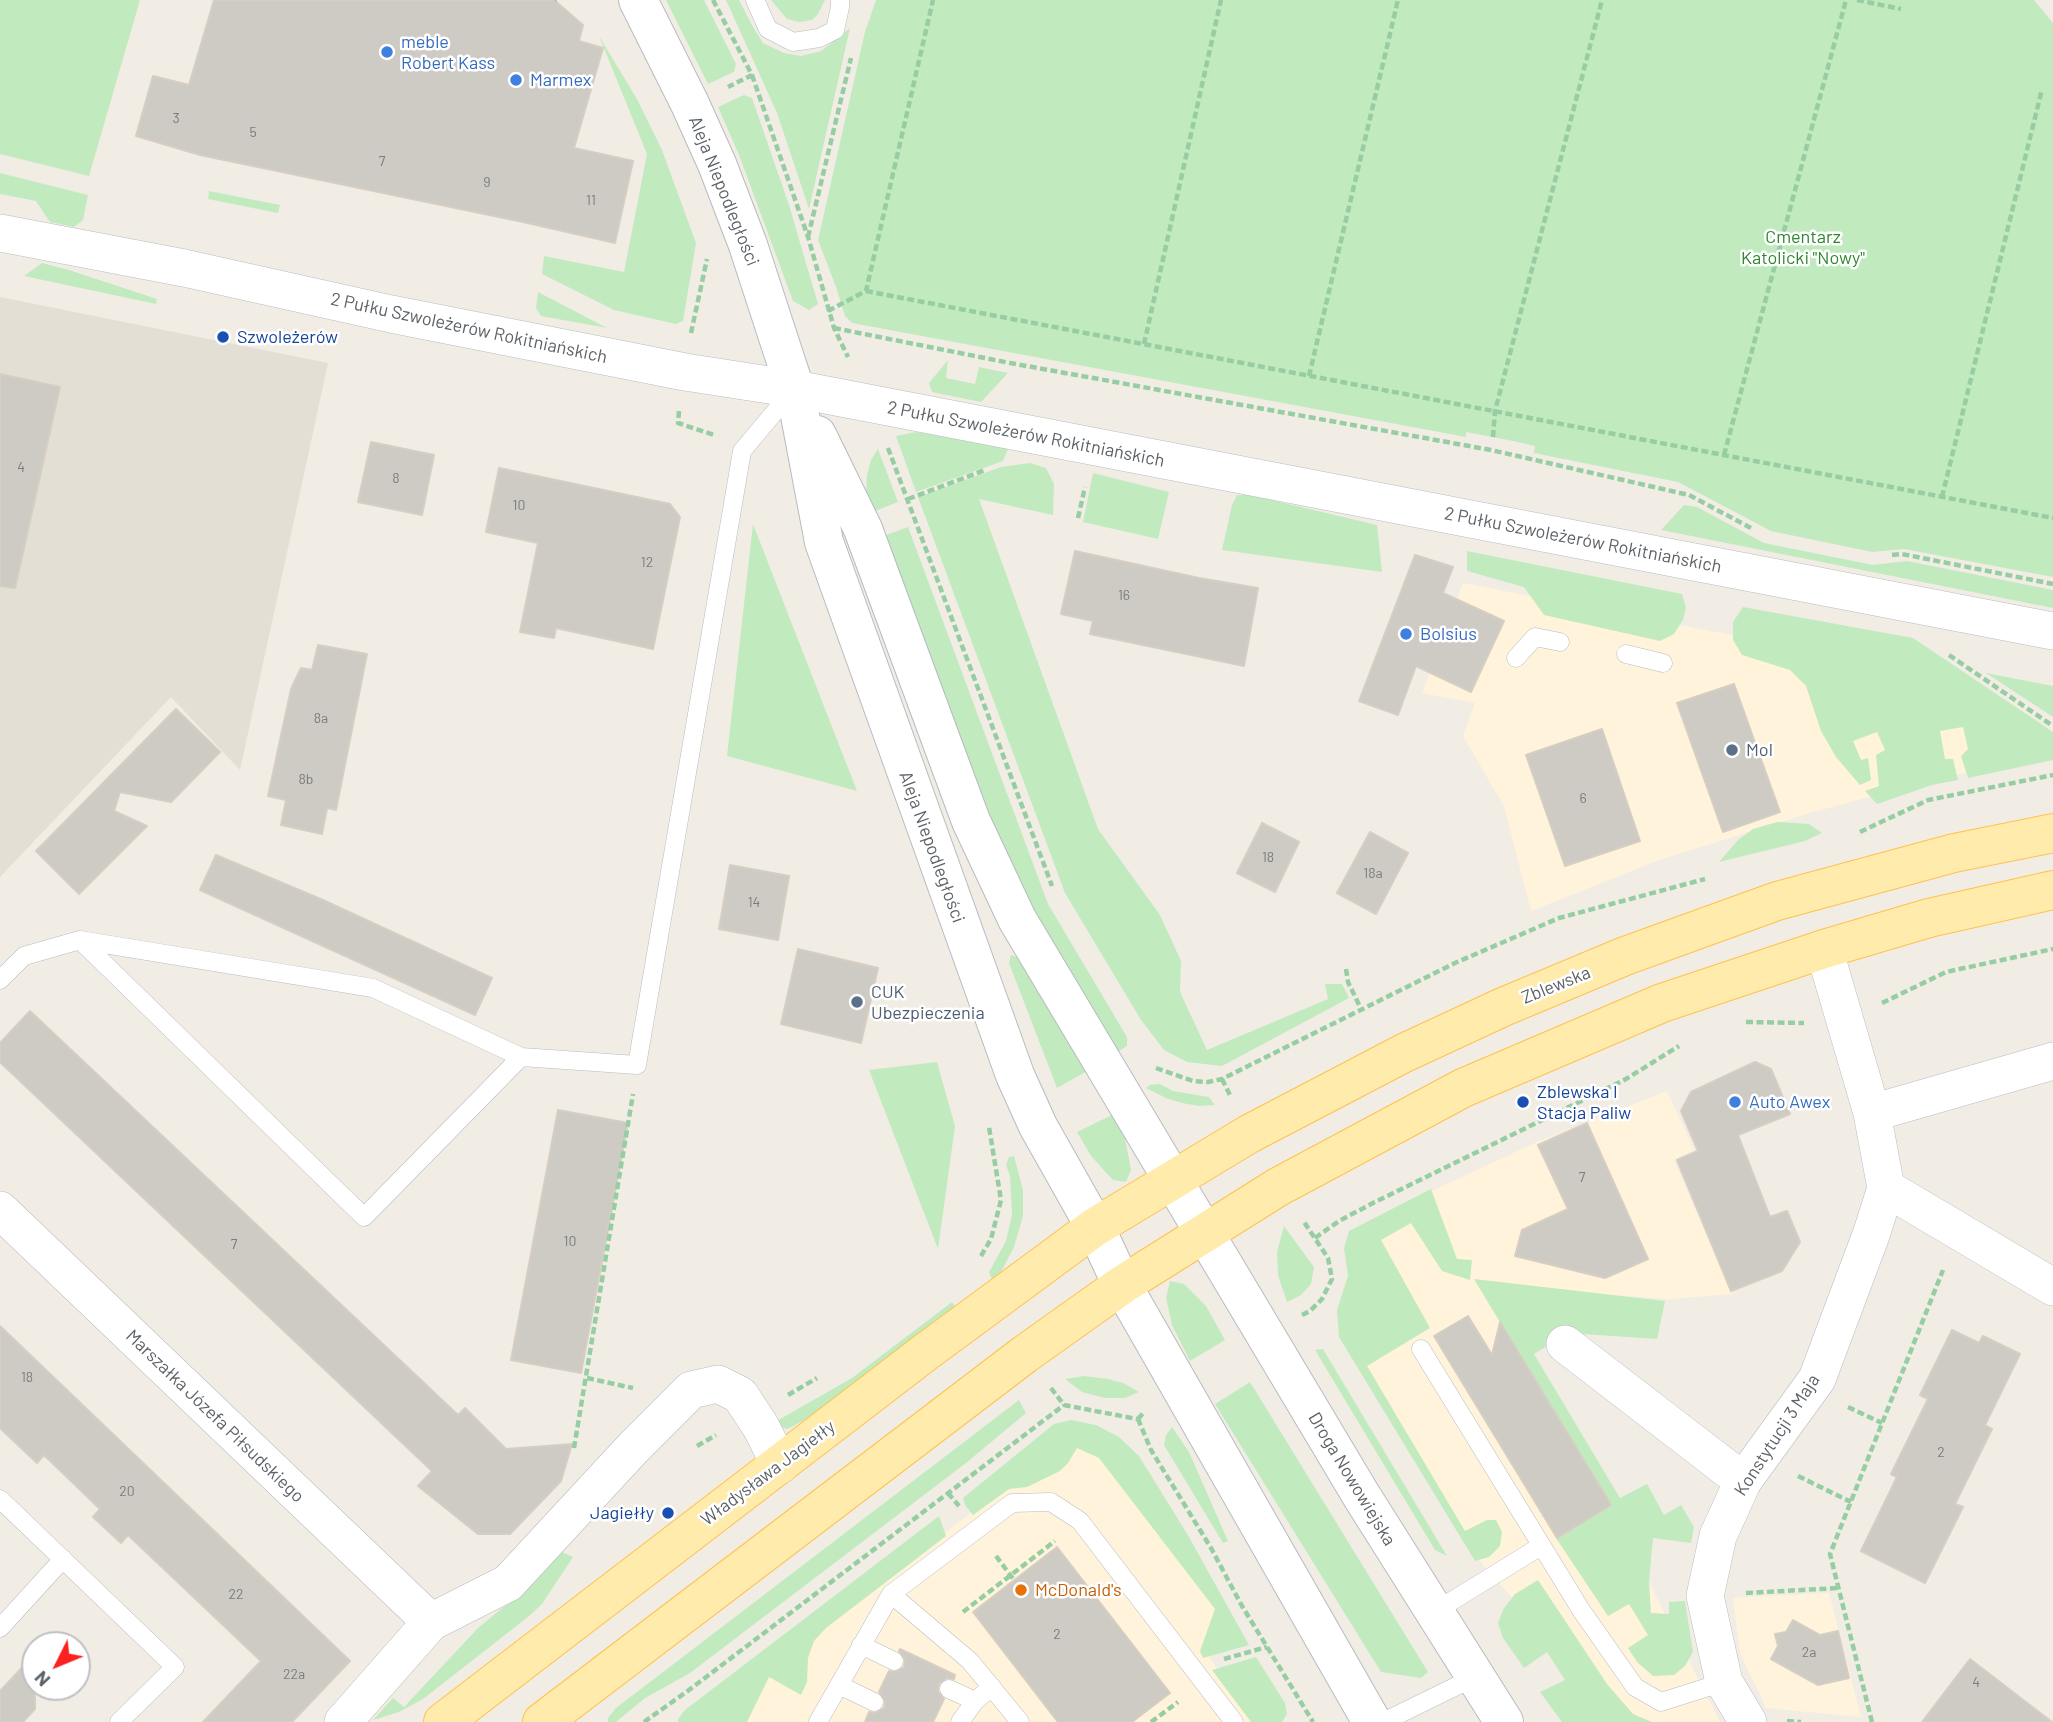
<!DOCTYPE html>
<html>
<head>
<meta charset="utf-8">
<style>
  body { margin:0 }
  #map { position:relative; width:2053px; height:1722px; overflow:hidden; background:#f1ede5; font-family:Barlow,sans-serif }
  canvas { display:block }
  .north { position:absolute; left:21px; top:1631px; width:70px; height:70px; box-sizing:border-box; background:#fff; border:2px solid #bec0c2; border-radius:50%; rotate:227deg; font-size:19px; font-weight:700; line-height:28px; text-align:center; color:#5c6267 }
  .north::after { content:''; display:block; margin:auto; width:24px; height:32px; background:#fb2120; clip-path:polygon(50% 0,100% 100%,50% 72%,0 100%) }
</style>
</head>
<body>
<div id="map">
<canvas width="2053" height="1722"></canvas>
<div class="north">N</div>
</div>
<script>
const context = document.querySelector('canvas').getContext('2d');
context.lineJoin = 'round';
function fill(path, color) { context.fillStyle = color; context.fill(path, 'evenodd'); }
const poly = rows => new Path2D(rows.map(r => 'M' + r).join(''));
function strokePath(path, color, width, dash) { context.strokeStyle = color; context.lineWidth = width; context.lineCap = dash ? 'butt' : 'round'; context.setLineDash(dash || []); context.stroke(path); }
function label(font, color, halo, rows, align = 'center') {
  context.font = font + ' Barlow,sans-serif'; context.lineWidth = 5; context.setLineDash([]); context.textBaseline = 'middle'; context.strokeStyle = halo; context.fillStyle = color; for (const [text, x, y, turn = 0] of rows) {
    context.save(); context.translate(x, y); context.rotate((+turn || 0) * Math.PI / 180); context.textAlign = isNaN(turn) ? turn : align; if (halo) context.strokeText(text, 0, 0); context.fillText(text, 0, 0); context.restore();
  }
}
const commercial = poly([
  [1463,583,1942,676,2002,764,1914,785,1813,812,1659,860,1531,911,1504,806,1463,736,1475,703,1422,693],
  [1667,1091,1694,1150,1674,1160,1732,1294,1668,1299,1541,1290,1533,1354,1652,1552,1647,1579,1720,1722,1621,1722,1474,1554,1363,1366,1377,1239,1432,1191,1537,1142],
  [1070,1438,1159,1491,1246,1643,1208,1655,1253,1722,695,1722],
  [1829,1593,1861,1717,1766,1708,1740,1653,1733,1598]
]);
const education = poly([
  [0,297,328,363,240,770,171,697,0,877]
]);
const green = poly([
  [0,0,140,0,89,176,0,154],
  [666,0,704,0,736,64,734,72,708,84],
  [726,0,739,0,753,27,763,43,784,53,801,56,821,51,850,28,809,209,777,113],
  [771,0,825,0,818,14,812,20,799,22,787,19],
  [876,0,2034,0,2053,23,2053,577,1904,549,1872,552,1771,531,1678,482,1534,453,1535,446,1513,441,1466,432,1466,437,852,323,845,316,836,287,818,240,865,32],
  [599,36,637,99,662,150,696,243,683,321,676,324,614,310,542,274,544,256,624,272,647,154],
  [744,95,752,98,789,205,818,304,809,310,793,301,739,155,718,107],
  [0,173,88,195,83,220,74,227,50,222,36,201,0,194],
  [209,191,280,205,278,213,208,199],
  [42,263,69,270,157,299,156,304,24,276],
  [538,292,607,328,541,316,536,308],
  [948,360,946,378,975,384,979,367,1008,373,981,402,932,392,929,383],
  [916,432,957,438,1008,449,1003,461,916,492,896,436],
  [878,449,898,502,872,512,866,493,867,475,871,460],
  [1030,463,1046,468,1054,484,1053,515,979,499,1098,829,1160,915,1181,961,1180,992,1207,1050,1328,999,1325,984,1342,984,1349,998,1222,1066,1187,1062,1164,1050,1141,1020,1065,893,918,497,1001,467],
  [1093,473,1169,492,1158,539,1083,522],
  [1237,495,1250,495,1377,525,1382,572,1222,550,1232,505],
  [1684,505,1697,507,1764,543,1873,565,1907,561,2053,590,2053,608,1661,530],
  [753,524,857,791,727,756],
  [908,527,1048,904,1127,1037,1127,1046,1116,1053,1035,918,999,848,881,537],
  [1467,551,1682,594,1686,607,1683,620,1674,634,1660,641,1544,615,1524,587,1467,571],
  [1743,607,1913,638,2053,732,2053,760,1968,778,1961,756,1968,749,1963,727,1940,731,1945,759,1953,759,1958,780,1932,785,1877,804,1865,791,1879,786,1876,755,1885,750,1877,732,1853,741,1861,760,1868,758,1871,780,1860,785,1836,757,1821,731,1806,686,1790,670,1742,655,1733,640,1733,622],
  [1986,673,2053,686,2053,717],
  [1777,822,1809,824,1822,833,1805,841,1719,862,1738,840,1753,829],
  [1011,955,1019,958,1087,1071,1057,1088,1009,963],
  [937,1062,955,1126,938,1249,869,1070],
  [1160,1084,1173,1091,1209,1097,1215,1105,1199,1106,1182,1103,1166,1098,1146,1088,1150,1085],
  [1112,1115,1125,1138,1131,1170,1126,1182,1113,1180,1091,1156,1077,1132],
  [1014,1156,1023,1190,1023,1216,1014,1247,1002,1270,993,1282,989,1272,1006,1241,1012,1215,1010,1176,1006,1165,1009,1157],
  [1431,1189,1457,1259,1472,1260,1470,1280,1442,1271,1411,1223,1381,1240,1430,1328,1367,1366,1465,1531,1487,1520,1496,1520,1502,1532,1500,1546,1489,1557,1475,1561,1339,1337,1337,1310,1348,1276,1344,1248,1349,1231],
  [1284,1226,1314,1267,1311,1284,1301,1295,1287,1302,1278,1275,1277,1252],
  [1474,1279,1665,1301,1657,1339,1568,1333,1534,1354,1620,1498,1647,1484,1664,1515,1681,1505,1694,1527,1691,1543,1653,1538,1649,1582,1651,1613,1669,1614,1669,1602,1685,1601,1693,1652,1685,1666,1674,1675,1653,1676,1637,1662,1628,1648,1648,1635,1629,1604,1608,1616,1556,1538,1610,1505],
  [1170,1281,1184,1284,1206,1306,1225,1340,1190,1361,1172,1325,1166,1298],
  [952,1302,958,1311,834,1403,788,1429,777,1426,775,1422,852,1378],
  [1323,1349,1447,1556,1435,1550,1315,1350],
  [1084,1376,1108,1379,1123,1383,1139,1392,1125,1398,1105,1398,1082,1392,1065,1379],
  [1250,1382,1428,1672,1421,1678,1381,1672,1215,1404],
  [1019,1400,1026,1413,966,1463,690,1673,645,1698,616,1722,608,1722,608,1718,616,1708],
  [1071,1420,1096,1425,1119,1437,1139,1456,1189,1537,1249,1645,1203,1658,1200,1651,1215,1609,1099,1458,1077,1448,1068,1463,1060,1471,1027,1487,1009,1489,973,1515,965,1505,963,1498,1054,1424],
  [1172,1427,1189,1452,1228,1541,1223,1543,1164,1445,1166,1435],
  [939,1516,946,1536,826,1628,814,1641,808,1658,807,1682,801,1695,769,1677,747,1722,678,1722,678,1719,685,1710],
  [560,1551,573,1557,542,1604,528,1617,423,1699,399,1712,373,1720,393,1698,404,1707,478,1628,523,1591],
  [1538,1580,1607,1684,1633,1714,1652,1722,1562,1722,1540,1692,1565,1680,1547,1652,1524,1668,1503,1638,1498,1623,1504,1608,1515,1594],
  [1256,1657,1285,1703,1287,1714,1282,1722,1251,1722,1212,1670]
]);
const building = poly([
  [214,0,554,0,583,25,579,41,603,48,574,148,633,161,615,243,523,222,200,155,136,136,153,76,189,85,214,0],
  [0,374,60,387,15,588,0,586,0,374],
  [371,442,434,455,422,515,358,502,371,442],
  [499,468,670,504,680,517,653,649,556,628,554,638,520,632,538,543,486,532,499,468],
  [1075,551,1199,578,1258,588,1244,666,1090,634,1093,621,1061,614,1075,551],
  [1415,555,1453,567,1443,593,1504,621,1471,692,1416,666,1398,715,1359,701,1415,555],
  [318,645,367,654,336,810,327,808,322,834,281,825,286,800,268,796,291,689,301,668,312,670,318,645],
  [1734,684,1780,812,1723,832,1677,703,1734,684],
  [176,709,220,752,171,802,120,792,114,811,147,826,79,894,36,851,176,709],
  [1602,729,1640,841,1565,866,1526,755,1602,729],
  [1262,823,1299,842,1275,892,1237,873,1262,823],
  [1370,832,1408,853,1376,914,1337,893,1370,832],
  [216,855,323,900,492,978,475,1015,200,890,216,855],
  [730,865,789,876,778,940,719,929,730,865],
  [798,949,878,968,861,1043,781,1024,798,949],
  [30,1011,458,1415,465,1408,506,1449,572,1444,561,1481,510,1534,478,1534,418,1486,432,1471,0,1062,0,1043,30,1011],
  [1755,1062,1771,1069,1790,1114,1738,1135,1770,1217,1787,1211,1800,1242,1782,1271,1731,1291,1677,1160,1698,1151,1681,1111,1691,1092,1755,1062],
  [558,1110,628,1123,581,1373,511,1360,558,1110],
  [1587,1123,1648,1259,1605,1278,1515,1256,1522,1230,1568,1209,1538,1145,1587,1123],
  [1468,1316,1492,1355,1500,1322,1611,1505,1557,1538,1434,1336,1468,1316],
  [0,1326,350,1661,292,1722,203,1722,261,1661,128,1535,121,1543,93,1517,100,1509,44,1455,37,1463,0,1428,0,1326],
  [1952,1330,1979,1343,1983,1336,2020,1354,1985,1425,1992,1429,1955,1504,1963,1507,1925,1583,1861,1551,1897,1477,1891,1474,1928,1399,1920,1395,1952,1330],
  [1057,1547,1170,1693,1132,1722,1058,1722,973,1612,1057,1547],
  [1793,1620,1820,1635,1838,1631,1849,1678,1818,1685,1771,1659,1778,1646,1775,1634,1786,1632,1793,1620],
  [900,1649,955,1675,954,1679,947,1678,939,1684,938,1691,944,1699,933,1722,865,1722,869,1712,875,1713,884,1708,885,1701,879,1692,889,1671,895,1672,904,1667,905,1660,899,1651,900,1649],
  [35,1654,35,1709,23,1722,0,1722,0,1691,35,1654],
  [1970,1659,2052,1722,1922,1722,1970,1659]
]);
const path = poly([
  [713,0,752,75,728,87],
  [1857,0,1901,9],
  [555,1,556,0],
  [752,75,808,237,834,328,848,357],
  [808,237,851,58],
  [866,291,2053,518],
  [828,311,866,291,933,0],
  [834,328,1010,363,1491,450,1689,495,1751,528],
  [691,333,707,259],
  [1144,344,1221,0],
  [1309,376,1398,0],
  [679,411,678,423,714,435],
  [1493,437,1495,411,1602,0],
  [888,448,1052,886],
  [1724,455,1846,0],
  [1942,497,2042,89],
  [908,499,985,470],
  [1078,518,1085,487],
  [1892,555,1902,554,2053,584],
  [1949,655,2053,726],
  [1860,832,1928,800,2053,775],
  [1346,969,1348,982,1361,1009],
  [1882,1003,1946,972,2053,949],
  [1746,1022,1804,1023],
  [1156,1068,1193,1081,1208,1082,1222,1079,1455,963,1559,918,1705,879],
  [1222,1079,1231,1097],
  [1315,1238,1339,1221,1373,1203,1626,1079,1679,1046],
  [981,1256,991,1239,1001,1200,989,1127],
  [1302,1315,1310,1311,1322,1299,1332,1279,1328,1258,1304,1222],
  [587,1378,633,1388],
  [1051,1388,1064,1405,1137,1419],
  [788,1395,817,1378],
  [1848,1407,1882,1423],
  [1138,1419,1145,1411],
  [1138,1419,1151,1450,1211,1548,1242,1606,1313,1722],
  [697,1446,716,1435],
  [574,1448,633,1094],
  [1798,1476,1851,1502],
  [948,1493,959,1506],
  [996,1556,1014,1580],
  [1746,1593,1839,1588],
  [963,1612,1055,1541],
  [1224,1659,1267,1647],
  [1787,1721,1801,1722],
  [644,1722,689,1690,1064,1405],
  [1151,1722,1178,1702],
  [1872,1722,1830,1554,1943,1270]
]);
const service = poly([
  [755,0,768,29,793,42,819,38,835,30,840,7,840,0],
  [1626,654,1663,663],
  [1516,658,1535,637,1560,642],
  [80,940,364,1217,521,1057],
  [0,980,24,956,80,940,373,988,521,1057,637,1065,742,451,794,389],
  [1421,1349,1581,1610,1635,1687,1661,1702,1724,1682],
  [0,1499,175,1667,119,1722],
  [891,1594,970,1661,1020,1722],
  [1434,1612,1541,1546],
  [0,1628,63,1559],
  [861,1645,894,1661],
  [839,1685,874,1702],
  [949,1689,975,1701],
  [818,1722,891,1594,1012,1503,1051,1502,1080,1521,1234,1722],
  [960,1722,975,1701,992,1687],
  [1383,1722,1475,1677]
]);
const minor = poly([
  [0,233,184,268,391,314,685,372,795,389,2053,631],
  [1872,1113,2053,1061],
  [1886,1188,2053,1287],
  [0,1210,431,1622],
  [1565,1344,1743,1481],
  [343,1722,431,1622,508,1583,634,1447,691,1390,718,1384,740,1395,761,1427,780,1465],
  [1748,1722,1724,1682,1705,1596,1718,1536,1743,1481,1817,1379,1871,1235,1886,1188,1872,1113,1824,949]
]);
const tertiary = poly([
  [638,0,690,104,717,164,748,245,795,389,824,542,1015,1075,1038,1126,1095,1227,1122,1285,1372,1722],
  [817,435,863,529,971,821,1017,919,1361,1495,1504,1722]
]);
const primary = poly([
  [443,1722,927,1351,1095,1227,1249,1134,1404,1053,1503,1007,1625,956,1777,901,1954,853,2053,833],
  [542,1722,1025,1354,1122,1285,1278,1187,1463,1088,1662,1003,1824,949,1929,918,2053,890]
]);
const markers = [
  [387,52,7,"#3f7fe0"],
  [516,80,7,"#3f7fe0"],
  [223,337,7,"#1a4fb4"],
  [1406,634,7,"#3f7fe0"],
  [1732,750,7,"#5c6f8a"],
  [857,1002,7,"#5c6f8a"],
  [1523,1102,7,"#1a4fb4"],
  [1735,1102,7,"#3f7fe0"],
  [668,1513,7,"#1a4fb4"],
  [1021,1590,7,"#e8710a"]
];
const numberNames = [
  ["3",176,118],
  ["5",253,132],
  ["7",382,161],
  ["9",487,182],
  ["11",591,200],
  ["4",21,467],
  ["8",396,478],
  ["10",519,505],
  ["12",647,562],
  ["16",1124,595],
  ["8a",321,718],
  ["8b",306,779],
  ["6",1583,798],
  ["18",1268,857],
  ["18a",1373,873],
  ["14",754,902],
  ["7",1582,1177],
  ["10",570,1241],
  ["7",234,1244],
  ["18",27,1377],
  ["2",1941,1452],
  ["20",127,1491],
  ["22",236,1594],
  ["2",1057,1634],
  ["2a",1809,1652],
  ["22a",294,1674],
  ["4",1976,1682]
];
const shopNames = [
  ["meble",401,42],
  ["Robert Kass",401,63],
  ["Marmex",530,80],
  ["Bolsius",1420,634],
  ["Auto Awex",1749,1102]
];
const streetNames = [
  ["Aleja Niepodległości",724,191,68],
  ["2 Pułku Szwoleżerów Rokitniańskich",469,328,12],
  ["2 Pułku Szwoleżerów Rokitniańskich",1026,434,11],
  ["2 Pułku Szwoleżerów Rokitniańskich",1583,540,11],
  ["Aleja Niepodległości",932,847,70],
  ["Zblewska",1556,985,-22],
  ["Marszałka Józefa Piłsudskiego",215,1416,44],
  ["Konstytucji 3 Maja",1777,1435,-57],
  ["Władysława Jagiełły",768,1473,-37],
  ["Droga Nowowiejska",1352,1479,59]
];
const parkNames = [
  ["Cmentarz",1803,237],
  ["Katolicki \"Nowy\"",1803,258]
];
const transitNames = [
  ["Szwoleżerów",237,337],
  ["Zblewska I",1537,1092],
  ["Stacja Paliw",1537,1113],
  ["Jagiełły",654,1513,"right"]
];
const serviceNames = [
  ["Mol",1746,750],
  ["CUK",871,992],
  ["Ubezpieczenia",871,1013]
];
const foodNames = [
  ["McDonald's",1035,1590]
];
fill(commercial, '#fff4db');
fill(education, '#e3dfd5');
fill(green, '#c2eabf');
fill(building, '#cecac4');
strokePath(building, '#d6cec2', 2);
strokePath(service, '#b7bbc0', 19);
strokePath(minor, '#b7bbc0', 38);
strokePath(tertiary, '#b7bbc0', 40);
strokePath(primary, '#ffc14f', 40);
strokePath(path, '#96cda2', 4.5, [7, 3.5]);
strokePath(service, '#fff', 18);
strokePath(minor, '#fff', 37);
strokePath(tertiary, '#fff', 38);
strokePath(primary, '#ffebab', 38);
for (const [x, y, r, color] of markers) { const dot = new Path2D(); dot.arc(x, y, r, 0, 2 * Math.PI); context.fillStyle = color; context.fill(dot); strokePath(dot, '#fff', 2.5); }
label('14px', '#787c7e', null, numberNames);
label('18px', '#366cbe', '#fff', shopNames, 'left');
label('18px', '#5c6267', '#fff', streetNames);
label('18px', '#2e862c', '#fff', parkNames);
label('18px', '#164399', '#fff', transitNames, 'left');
label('18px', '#4e5e75', '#fff', serviceNames, 'left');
label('18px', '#c56008', '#fff', foodNames, 'left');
</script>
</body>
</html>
